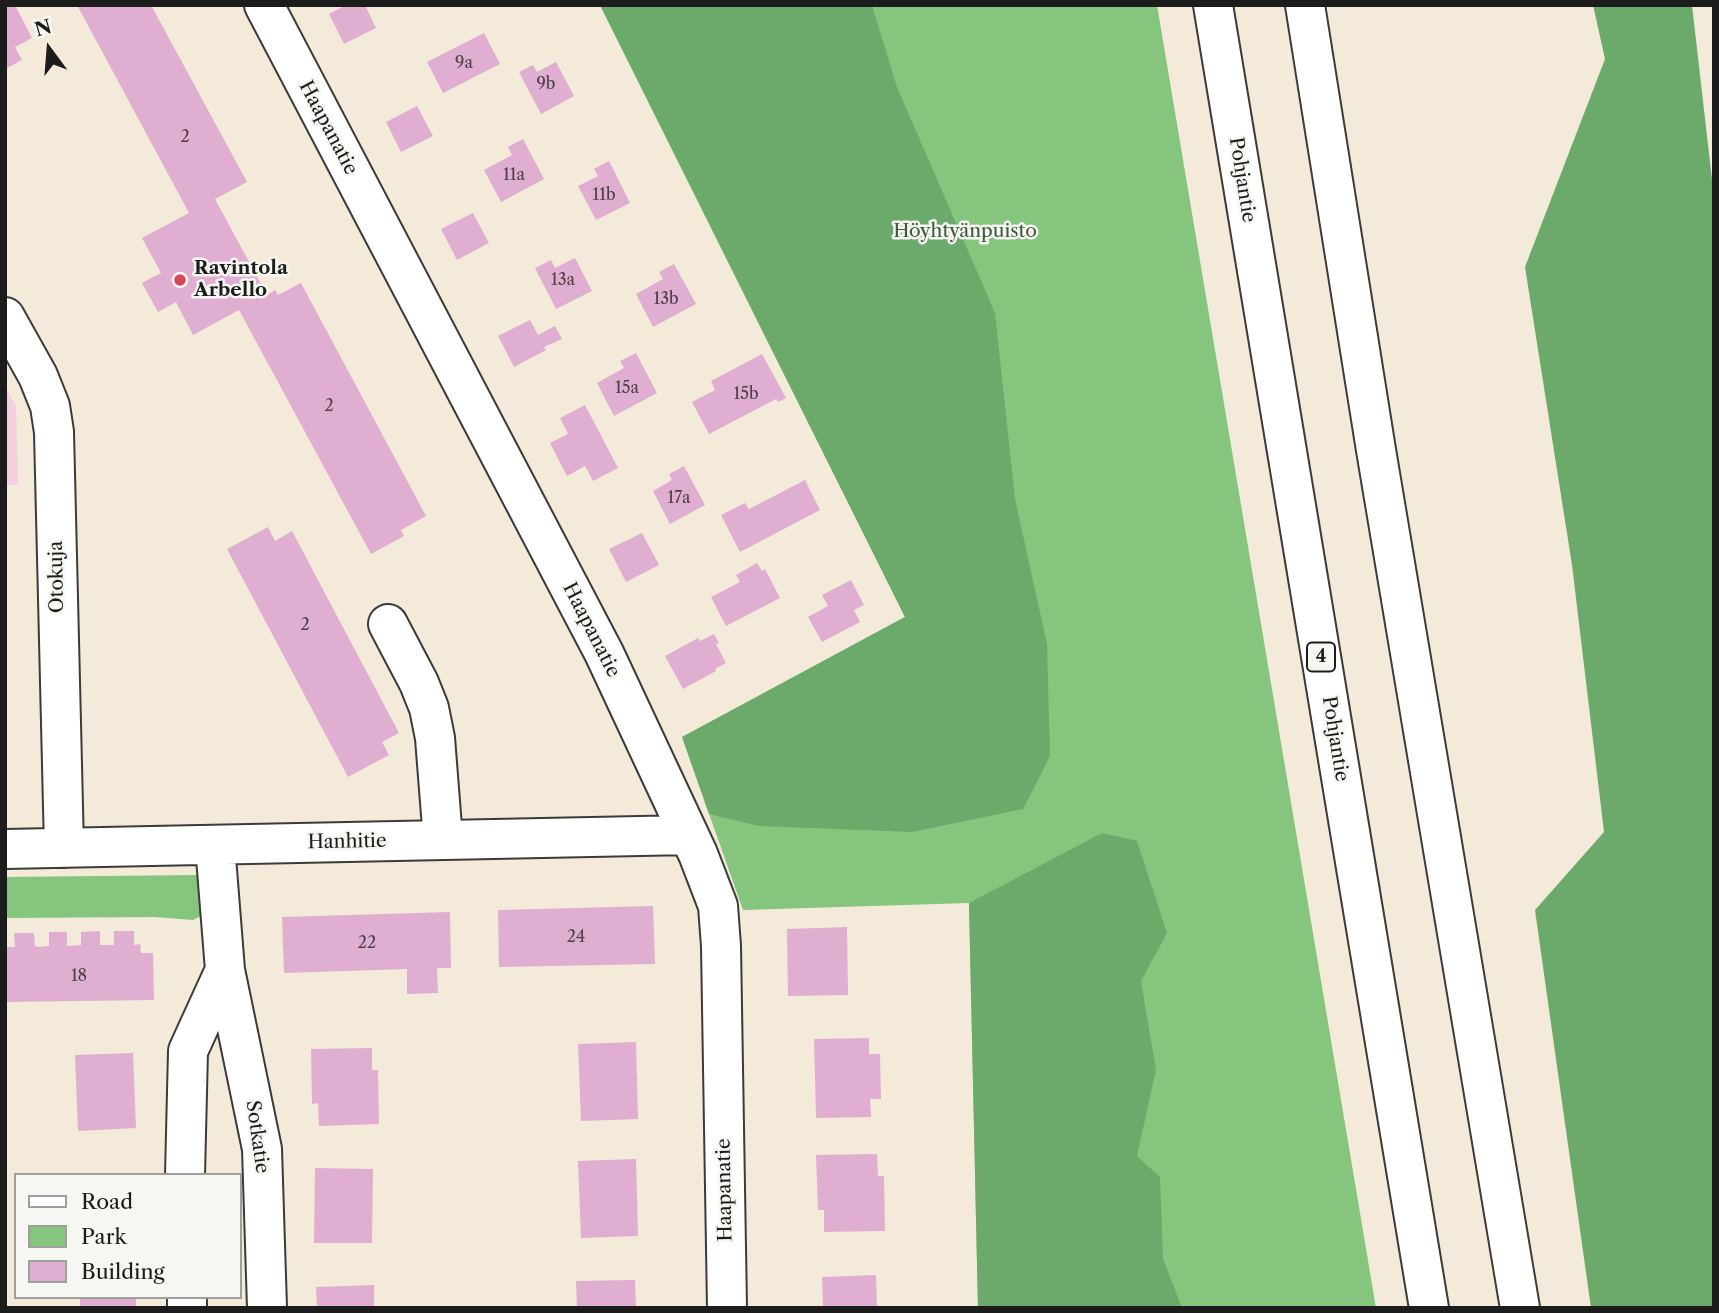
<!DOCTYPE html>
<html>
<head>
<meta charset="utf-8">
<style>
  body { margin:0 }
  #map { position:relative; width:1719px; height:1313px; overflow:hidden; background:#f3ead9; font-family:"Libre Caslon Text",serif }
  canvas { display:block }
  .frame { position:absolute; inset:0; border:7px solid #1c1c1c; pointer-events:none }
  .legend { position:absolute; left:14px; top:1173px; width:228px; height:126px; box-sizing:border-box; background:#f6f6f2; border:2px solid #9f9f9c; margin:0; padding:9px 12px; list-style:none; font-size:21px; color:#1c1c1c }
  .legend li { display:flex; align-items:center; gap:14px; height:35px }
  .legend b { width:35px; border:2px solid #9f9f9c }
  .north { position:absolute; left:14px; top:14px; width:70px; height:70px; -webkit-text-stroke:5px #f6f6f2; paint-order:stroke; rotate:344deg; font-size:19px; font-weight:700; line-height:28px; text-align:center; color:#1c1c1c }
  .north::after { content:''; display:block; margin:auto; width:24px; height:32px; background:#1c1c1c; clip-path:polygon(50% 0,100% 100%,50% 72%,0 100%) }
</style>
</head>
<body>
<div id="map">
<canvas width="1719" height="1313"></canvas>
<div class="frame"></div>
<ul class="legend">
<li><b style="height:9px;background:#fff"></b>Road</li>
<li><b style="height:19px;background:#85c57d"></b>Park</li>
<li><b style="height:19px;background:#e0aed0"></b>Building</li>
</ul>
<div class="north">N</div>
</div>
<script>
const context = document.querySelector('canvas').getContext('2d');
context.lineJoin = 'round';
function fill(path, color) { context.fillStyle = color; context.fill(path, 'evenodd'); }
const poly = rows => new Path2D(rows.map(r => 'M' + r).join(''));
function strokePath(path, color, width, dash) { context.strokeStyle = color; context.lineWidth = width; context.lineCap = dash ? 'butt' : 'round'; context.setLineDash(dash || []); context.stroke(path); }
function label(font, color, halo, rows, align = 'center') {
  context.font = font + ' "Libre Caslon Text",serif'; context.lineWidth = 5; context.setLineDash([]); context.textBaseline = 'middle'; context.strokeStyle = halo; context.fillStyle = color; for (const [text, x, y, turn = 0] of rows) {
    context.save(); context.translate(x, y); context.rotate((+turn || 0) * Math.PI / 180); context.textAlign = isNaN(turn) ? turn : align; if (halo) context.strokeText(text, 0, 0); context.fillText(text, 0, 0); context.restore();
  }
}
const built = poly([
  [5,386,16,406,18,485,5,485]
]);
const green = poly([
  [600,5,1157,5,1376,1308,978,1308,969,903,743,910,682,737,905,617],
  [198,875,202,881,203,915,193,920,155,917,5,918,5,877]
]);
const forest = poly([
  [600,5,872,5,897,87,995,313,1015,499,1047,644,1050,756,1023,809,912,832,759,826,709,814,682,737,905,617],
  [1593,5,1692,5,1714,197,1714,1308,1591,1308,1535,910,1604,832,1572,565,1525,267,1605,59],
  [1102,833,1137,841,1167,933,1141,981,1156,1070,1137,1156,1160,1177,1163,1259,1182,1308,978,1308,969,903]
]);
const building = poly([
  [5,5,15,5,32,38,15,47,22,60,5,69],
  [77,5,151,5,247,182,215,199,267,295,275,290,278,295,301,283,426,516,401,530,404,536,371,554,239,310,193,335,176,302,158,312,142,283,161,273,142,238,189,213],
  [346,5,365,5,376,28,344,44,329,14],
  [484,33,500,64,443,93,427,62],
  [556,62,574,96,541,114,519,72,533,65,537,72],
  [417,106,433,136,401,152,386,122],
  [523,139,544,179,501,202,484,170,512,155,508,147],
  [609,161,630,203,596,220,578,186,598,176,594,169],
  [473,213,489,243,457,260,441,229],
  [575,258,592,291,556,309,535,268,551,260,555,268],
  [674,264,696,304,653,327,636,294,663,279,659,272],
  [530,320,538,335,555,326,562,339,544,347,546,350,514,367,498,336],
  [636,353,657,393,614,416,597,383,624,368,620,361],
  [762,354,786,398,778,402,776,399,709,434,692,402,715,390,711,381],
  [585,405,618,468,593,481,585,466,567,476,550,443,568,434,560,418],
  [684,466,705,505,670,524,653,491,672,480,669,474],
  [805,480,820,510,740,552,721,515,745,503,749,509],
  [268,527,275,541,292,531,399,733,382,742,389,755,348,777,227,549],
  [642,533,659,565,626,582,609,549],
  [757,563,762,571,765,569,780,598,726,626,711,597,740,582,736,575],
  [851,580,864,605,854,610,860,622,822,642,808,617,828,606,822,595],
  [714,634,719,643,716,644,726,663,715,669,716,671,683,689,665,656,698,638,700,641],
  [653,906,655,964,499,967,498,910],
  [450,912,451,968,437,968,438,993,407,994,407,969,284,973,282,917],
  [847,927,848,995,788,996,787,929],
  [100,931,100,945,114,945,114,931,134,931,134,945,140,944,141,953,153,953,154,1000,5,1002,5,947,15,947,14,933,34,933,35,946,38,947,49,946,49,932,67,932,67,946,81,945,81,932],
  [869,1038,869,1054,880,1054,881,1099,870,1099,871,1117,816,1118,814,1039],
  [636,1042,638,1119,581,1121,578,1044],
  [372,1048,372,1070,378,1070,379,1124,319,1126,318,1103,312,1104,311,1049],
  [133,1053,136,1128,78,1131,75,1055],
  [877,1154,878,1176,884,1176,885,1231,824,1232,824,1210,818,1210,816,1155],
  [636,1159,638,1236,581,1238,578,1161],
  [315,1168,373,1169,372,1243,314,1243],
  [876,1275,877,1308,823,1308,822,1277],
  [635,1280,636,1308,577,1308,576,1281],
  [374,1285,374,1308,317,1308,316,1287],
  [80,1297,136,1297,136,1308,80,1308]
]);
const minor = poly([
  [264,5,604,653,698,854,718,906,721,946,727,1308],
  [5,317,38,376,50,406,54,432,64,848],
  [388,624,419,683,429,708,435,738,443,840],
  [215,845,225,970,262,1149,267,1308],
  [5,849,689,835],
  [185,1175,188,1051,225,970],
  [187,1297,187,1308]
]);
const highway = poly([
  [1213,5,1429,1308],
  [1305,5,1376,450,1520,1308]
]);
const markers = [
  [180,280,7,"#d1495b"]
];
const numberNames = [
  ["9a",464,63],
  ["9b",546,84],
  ["2",185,137],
  ["11a",514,175],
  ["11b",604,195],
  ["13a",563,280],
  ["13b",666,299],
  ["15a",627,388],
  ["15b",746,394],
  ["2",329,406],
  ["17a",679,498],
  ["2",305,625],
  ["24",576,937],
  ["22",367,943],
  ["18",79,976]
];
const shields = [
  [1321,657,28]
];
const shieldNames = [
  ["4",1321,657]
];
const streetNames = [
  ["Haapanatie",328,128,62],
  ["Pohjantie",1242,180,81],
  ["Otokuja",57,577,-91],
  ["Haapanatie",591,630,63],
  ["Pohjantie",1335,739,81],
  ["Hanhitie",347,842,-1],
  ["Sotkatie",257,1137,82],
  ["Haapanatie",725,1190,-91]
];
const parkNames = [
  ["Höyhtyänpuisto",965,232]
];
const poiNames = [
  ["Ravintola",194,269],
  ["Arbello",194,291]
];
fill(built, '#f3cfe0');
fill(green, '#85c57d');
fill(forest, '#6caa6c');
fill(building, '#e0aed0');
strokePath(minor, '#3c3b38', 42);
strokePath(highway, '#3c3b38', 42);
strokePath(minor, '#fff', 38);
strokePath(highway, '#fff', 38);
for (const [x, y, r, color] of markers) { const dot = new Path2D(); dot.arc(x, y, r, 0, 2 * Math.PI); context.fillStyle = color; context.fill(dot); strokePath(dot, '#f6f6f2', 2.5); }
label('16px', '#4d4049', null, numberNames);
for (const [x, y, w] of shields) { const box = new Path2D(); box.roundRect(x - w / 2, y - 14.5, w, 29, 5); context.fillStyle = '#f6f6f2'; context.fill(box); strokePath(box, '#1c1c1c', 2); }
label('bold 18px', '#1c1c1c', null, shieldNames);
label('19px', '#1c1c1c', '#f6f6f2', streetNames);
label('19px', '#41573e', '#f6f6f2', parkNames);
label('bold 19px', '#1c1c1c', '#f6f6f2', poiNames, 'left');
</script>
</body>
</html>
